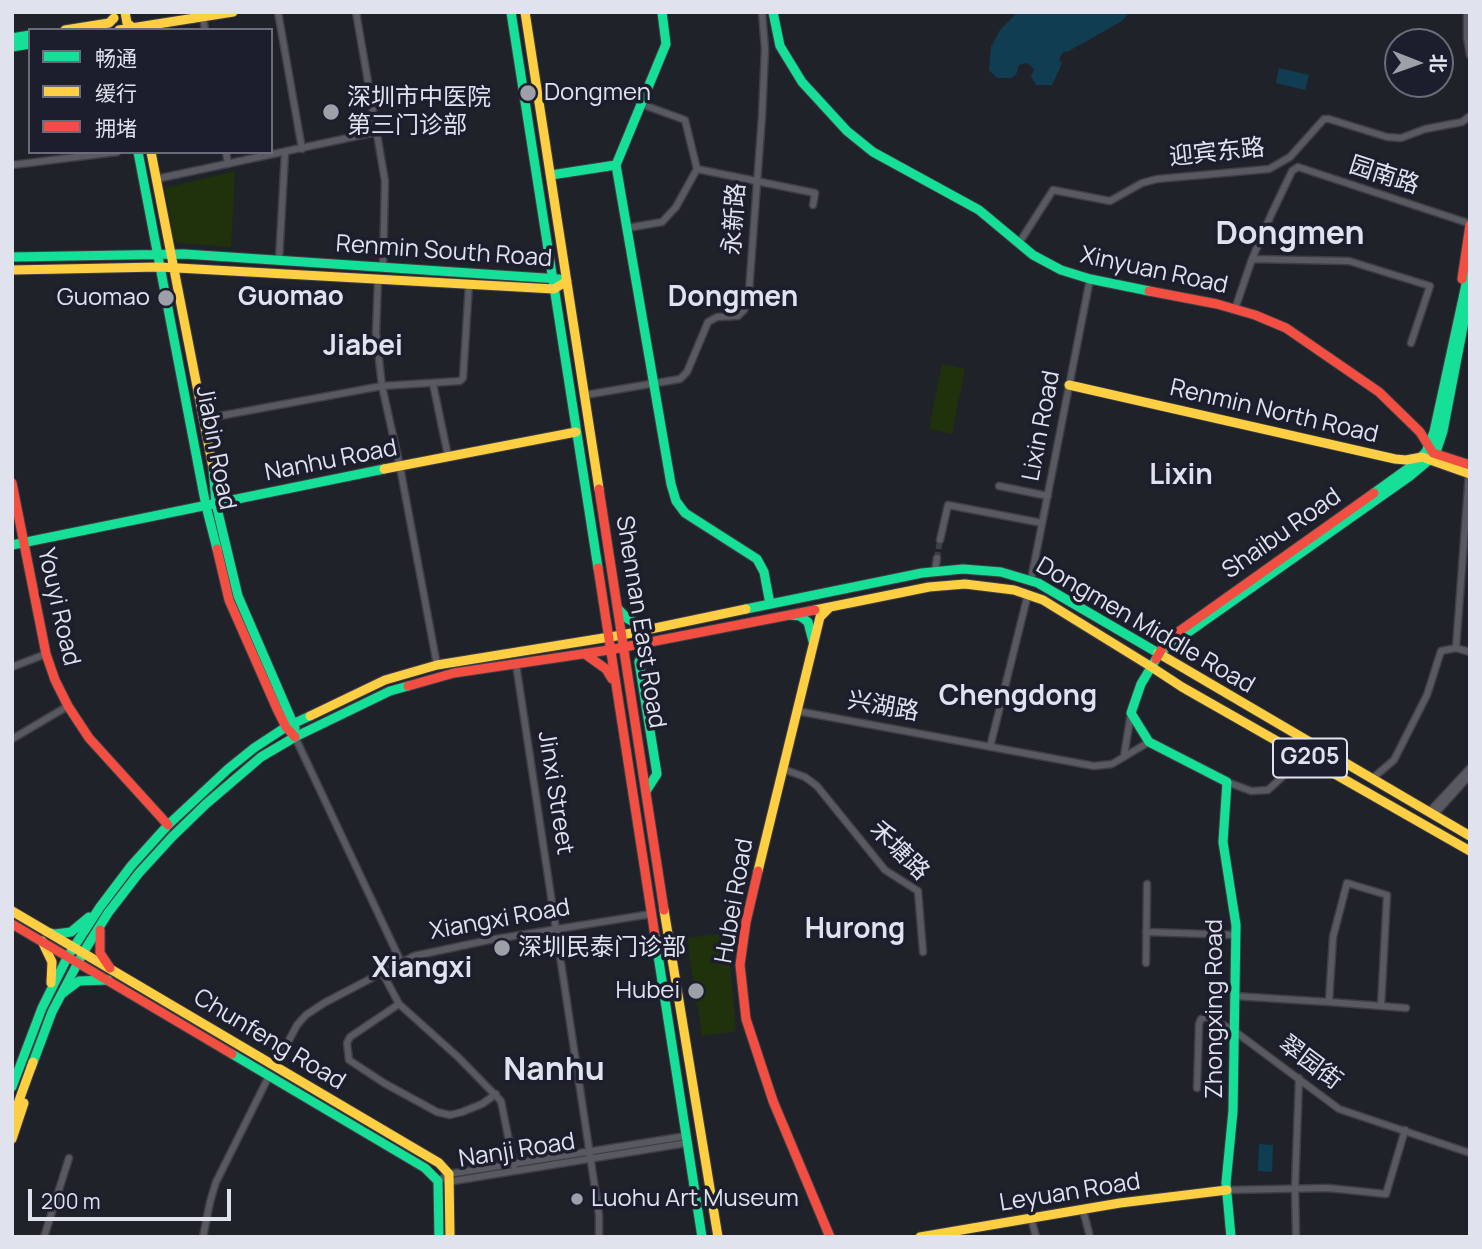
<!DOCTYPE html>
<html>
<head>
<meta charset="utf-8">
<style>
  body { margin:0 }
  #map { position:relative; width:1482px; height:1249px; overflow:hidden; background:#20222a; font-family:Manrope,"Noto Sans SC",sans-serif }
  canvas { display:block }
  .frame { position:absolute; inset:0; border:14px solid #e0e2ed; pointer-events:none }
  .legend { position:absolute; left:28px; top:28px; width:245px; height:126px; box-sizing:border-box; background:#1c1e2e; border:2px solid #6a6c7a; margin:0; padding:9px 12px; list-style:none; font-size:21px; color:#e0e2ed }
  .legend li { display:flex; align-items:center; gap:14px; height:35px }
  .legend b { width:35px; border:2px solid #6a6c7a }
  .north { position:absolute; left:1384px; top:28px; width:70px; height:70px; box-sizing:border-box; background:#1c1e2e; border:2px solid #6a6c7a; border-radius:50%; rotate:91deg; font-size:19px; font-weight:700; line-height:28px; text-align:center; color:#e0e2ed }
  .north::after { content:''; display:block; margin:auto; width:24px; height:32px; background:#9d9fa9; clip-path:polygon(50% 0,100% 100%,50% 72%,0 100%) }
  .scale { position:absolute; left:28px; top:1189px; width:203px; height:32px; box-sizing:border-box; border:4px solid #e0e2ed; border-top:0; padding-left:9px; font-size:21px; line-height:24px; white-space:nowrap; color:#e0e2ed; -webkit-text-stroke:5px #1c1e2e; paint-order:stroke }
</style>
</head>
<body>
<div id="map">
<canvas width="1482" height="1249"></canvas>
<div class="frame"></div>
<ul class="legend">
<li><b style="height:9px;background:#16e098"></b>畅通</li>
<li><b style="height:9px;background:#ffcf43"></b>缓行</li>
<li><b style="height:9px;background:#f24e42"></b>拥堵</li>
</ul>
<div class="north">北</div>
<div class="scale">200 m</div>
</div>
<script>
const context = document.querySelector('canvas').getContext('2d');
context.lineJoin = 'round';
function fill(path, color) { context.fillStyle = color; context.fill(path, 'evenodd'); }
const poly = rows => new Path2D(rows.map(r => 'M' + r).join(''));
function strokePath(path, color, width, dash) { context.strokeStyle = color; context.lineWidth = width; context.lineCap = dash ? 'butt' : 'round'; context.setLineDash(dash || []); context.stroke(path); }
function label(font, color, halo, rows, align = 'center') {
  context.font = font + ' Manrope,"Noto Sans SC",sans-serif'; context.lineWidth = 7; context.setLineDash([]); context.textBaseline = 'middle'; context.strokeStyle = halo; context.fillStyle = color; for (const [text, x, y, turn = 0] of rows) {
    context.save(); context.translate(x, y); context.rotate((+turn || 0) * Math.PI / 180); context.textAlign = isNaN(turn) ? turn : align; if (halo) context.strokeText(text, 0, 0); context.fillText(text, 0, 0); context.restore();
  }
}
const green = poly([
  [235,171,231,247,179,243,174,240,165,188],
  [942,364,965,369,952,434,929,429],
  [727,933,736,1031,702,1036,687,938]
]);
const water = poly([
  [1018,12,1130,12,1122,21,1067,52,1064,51,1059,59,1062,63,1052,85,1036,85,1031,76,1034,69,1027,63,1019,65,1016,75,1011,78,997,78,989,70,991,47,1000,30],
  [1279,68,1309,75,1305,90,1276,83],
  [1259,1144,1273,1145,1272,1172,1258,1171]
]);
const streetTunnel = poly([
  [937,558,940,540]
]);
const street = poly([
  [278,12,302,149],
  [356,12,385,181,383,266],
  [1467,12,1467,38,1470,55],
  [203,17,205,30],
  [641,104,685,120,697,169],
  [226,152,228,164],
  [12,165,117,152],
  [697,169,815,193,813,205],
  [156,179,376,132],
  [627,228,662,222,676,207,697,169],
  [1019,243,1053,190,1110,201,1142,183,1157,179,1269,169,1290,157,1324,119,1329,119,1387,137,1401,138,1425,129,1462,122,1470,116],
  [1252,259,1349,261,1430,286,1411,343],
  [279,260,285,153],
  [378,279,376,333,382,386,400,467,437,665],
  [1235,309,1252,259,1271,215,1292,171,1298,167,1465,222],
  [433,384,448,456],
  [585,395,680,379,687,372,708,322,717,317,738,316,744,310,749,291,762,116,765,49,762,12],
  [203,419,382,386,460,381,463,378,469,284],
  [1469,473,1456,648,1470,652],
  [999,486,1048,496],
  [940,540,948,505,1042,523],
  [935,571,937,558],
  [1031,580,1090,279],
  [516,664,599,1215,599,1237],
  [12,667,46,654],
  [797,711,1094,766,1112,764,1149,742],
  [295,737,401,962],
  [12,739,68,706],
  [990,747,1028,594],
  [1124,756,1131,713],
  [783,769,805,777,817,786,885,870,918,891,923,952],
  [1373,778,1394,760,1427,695,1441,651,1456,648],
  [1227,782,1251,791,1268,790,1304,757],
  [1429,812,1470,768],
  [1434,815,1470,775],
  [1146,932,1236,935],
  [1146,963,1147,884],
  [382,972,399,1004,458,1057,501,1101,514,1166],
  [1234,996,1329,1002,1381,1006,1387,895,1347,883,1333,937,1329,1002],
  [399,1004,350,1037,347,1043,349,1060,384,1083,437,1112,450,1115,462,1112,482,1104,496,1094],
  [1381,1006,1406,1008],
  [275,1067,297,1025,306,1015,324,1003,414,956,489,940,651,914],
  [1197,1088,1199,1024,1201,1019,1207,1017,1233,1030,1339,1109,1470,1153],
  [438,1181,449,1174,686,1136],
  [447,1182,687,1143],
  [1227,1190,1328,1188,1386,1194,1405,1130],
  [1083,1210,1090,1237],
  [1031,1218,1036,1237],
  [44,1237,69,1158],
  [203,1237,210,1202,216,1182,269,1076],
  [1296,1237,1295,1188,1299,1078]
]);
const fast = poly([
  [511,12,598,568],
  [662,12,666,44,616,165,671,484,676,501,685,513,757,559,764,572,770,604],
  [773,12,780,46,802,82,847,131,873,152,979,210,1033,255,1061,270,1090,279,1149,291],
  [12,38,30,35],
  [12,47,30,44],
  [138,152,206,506,217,549],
  [551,175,616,165],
  [12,257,184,254,559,279],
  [213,468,216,504,238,596,295,728],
  [1374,493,1413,465,1426,452,1434,432,1470,266],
  [12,545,384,469],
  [618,609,628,619,648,629],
  [746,609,922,573,963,569,1001,572,1038,583,1158,653],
  [791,615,800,616,808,622,813,641],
  [646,643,639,662,657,774,646,791],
  [1163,650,1410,476,1435,455,1443,431,1468,301],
  [1156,659,1141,684,1131,713,1149,742,1227,782,1223,842,1236,925,1233,1111,1226,1183,1231,1237],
  [47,932,55,934,71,932,89,917],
  [655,936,702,1237],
  [63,993,79,981,108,980],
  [232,1054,425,1168,438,1181,439,1237],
  [31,1068,52,1012,83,953,108,913,139,873,172,837,206,804,261,757,295,737,390,691,408,686],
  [12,1087,42,1008,68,956,100,907,131,866,168,825,228,769,254,748,286,727,310,716]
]);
const slow = poly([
  [125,12,127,23,132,27],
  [525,12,599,489],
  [65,30,109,23,114,18],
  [119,30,233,12],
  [151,152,213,468],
  [12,270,160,267,554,289,567,281],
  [1069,385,1395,459,1406,460,1422,457,1470,474],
  [384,469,576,432],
  [815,610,929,587,965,584,1014,590,1043,600,1150,666],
  [1158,653,1470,836],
  [1150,666,1182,687,1470,851],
  [310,716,385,680,437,665,622,635,746,609],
  [758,871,820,617,830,607],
  [664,910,718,1237],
  [12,911,439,1163,449,1174,450,1237],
  [42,941,52,962,51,983],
  [12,1120,33,1062],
  [12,1139,24,1103],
  [920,1237,1120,1203,1227,1190]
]);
const jam = poly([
  [1462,279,1470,225],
  [1149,291,1217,304,1255,315,1286,328,1379,392,1420,432,1433,453,1470,465],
  [12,483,46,654,55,680,68,706,89,738,168,825],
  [599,489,664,910],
  [217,549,229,600,277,709,286,727,295,737],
  [598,568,655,936],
  [585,654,606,669,612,679],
  [1156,659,1167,640,1374,493],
  [408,686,454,673,609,650,815,610],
  [758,871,746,922,740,965,746,1019,773,1101,830,1237],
  [12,924,232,1054],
  [100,930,100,953,110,968]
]);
const rail = poly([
  [12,13,22,12]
]);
const markers = [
  [528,93,9,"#9d9fa9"],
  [331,112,9,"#9d9fa9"],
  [166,298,9,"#9d9fa9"],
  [502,948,9,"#9d9fa9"],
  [696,991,9,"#9d9fa9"],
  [577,1199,7,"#9d9fa9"]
];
const shields = [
  [1310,758,74]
];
const shieldNames = [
  ["G205",1310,758]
];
const poiNames = [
  ["Dongmen",544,93],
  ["深圳市中医院",347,98],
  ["第三门诊部",347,126],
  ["Guomao",150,298,"right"],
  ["深圳民泰门诊部",518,948],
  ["Hubei",680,991,"right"],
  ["Luohu Art Museum",591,1199]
];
const streetNames = [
  ["迎宾东路",1217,153,-6],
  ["园南路",1384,176,18],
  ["永新路",735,219,-86],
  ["Renmin South Road",444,252,4],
  ["Xinyuan Road",1154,271,12],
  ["Renmin North Road",1274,412,13],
  ["Lixin Road",1042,426,-79],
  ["Jiabin Road",215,448,79],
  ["Nanhu Road",331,461,-11],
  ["Shaibu Road",1282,534,-35],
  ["Youyi Road",58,607,77],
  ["Shennan East Road",640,622,81],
  ["Dongmen Middle Road",1145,626,30],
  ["兴湖路",883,707,10],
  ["Jinxi Street",555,793,81],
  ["禾塘路",899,851,45],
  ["Hubei Road",735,901,-80],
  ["Xiangxi Road",500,920,-10],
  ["Zhongxing Road",1215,1009,-90],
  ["Chunfeng Road",269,1040,31],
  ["翠园街",1310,1063,37],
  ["Nanji Road",517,1151,-9],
  ["Leyuan Road",1070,1193,-9]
];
const neighbourhoodNames = [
  ["Guomao",291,298]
];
const quarterNames = [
  ["Dongmen",733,298],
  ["Jiabei",363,347],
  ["Lixin",1181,476],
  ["Chengdong",1018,697],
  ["Hurong",855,930],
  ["Xiangxi",422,969]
];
const districtNames = [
  ["Dongmen",1290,235],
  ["Nanhu",554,1071]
];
fill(green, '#1f320c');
fill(water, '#113d53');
strokePath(streetTunnel, '#3d3f47', 6, [6, 3]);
strokePath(street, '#3e3f46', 9);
strokePath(fast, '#3e3f46', 11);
strokePath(slow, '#3e3f46', 11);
strokePath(jam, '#3e3f46', 11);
strokePath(street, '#585961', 6);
strokePath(fast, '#16e098', 9);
strokePath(slow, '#ffcf43', 9);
strokePath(jam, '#f24e42', 9);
strokePath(rail, '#5c5e66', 2, [12, 12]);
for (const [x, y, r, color] of markers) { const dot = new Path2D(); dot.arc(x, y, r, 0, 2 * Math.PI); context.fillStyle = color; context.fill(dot); strokePath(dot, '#1c1e2e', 2.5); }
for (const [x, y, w] of shields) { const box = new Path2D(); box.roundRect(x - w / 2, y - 19.5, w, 39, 5); context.fillStyle = '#1c1e2e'; context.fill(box); strokePath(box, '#e0e2ed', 2); }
label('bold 23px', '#e0e2ed', null, shieldNames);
label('24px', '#e0e2ed', '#1c1e2e', poiNames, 'left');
label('24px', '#e0e2ed', '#1c1e2e', streetNames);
label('bold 26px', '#e0e2ed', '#1c1e2e', neighbourhoodNames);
label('bold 28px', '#e0e2ed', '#1c1e2e', quarterNames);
label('bold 32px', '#e0e2ed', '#1c1e2e', districtNames);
</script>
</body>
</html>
